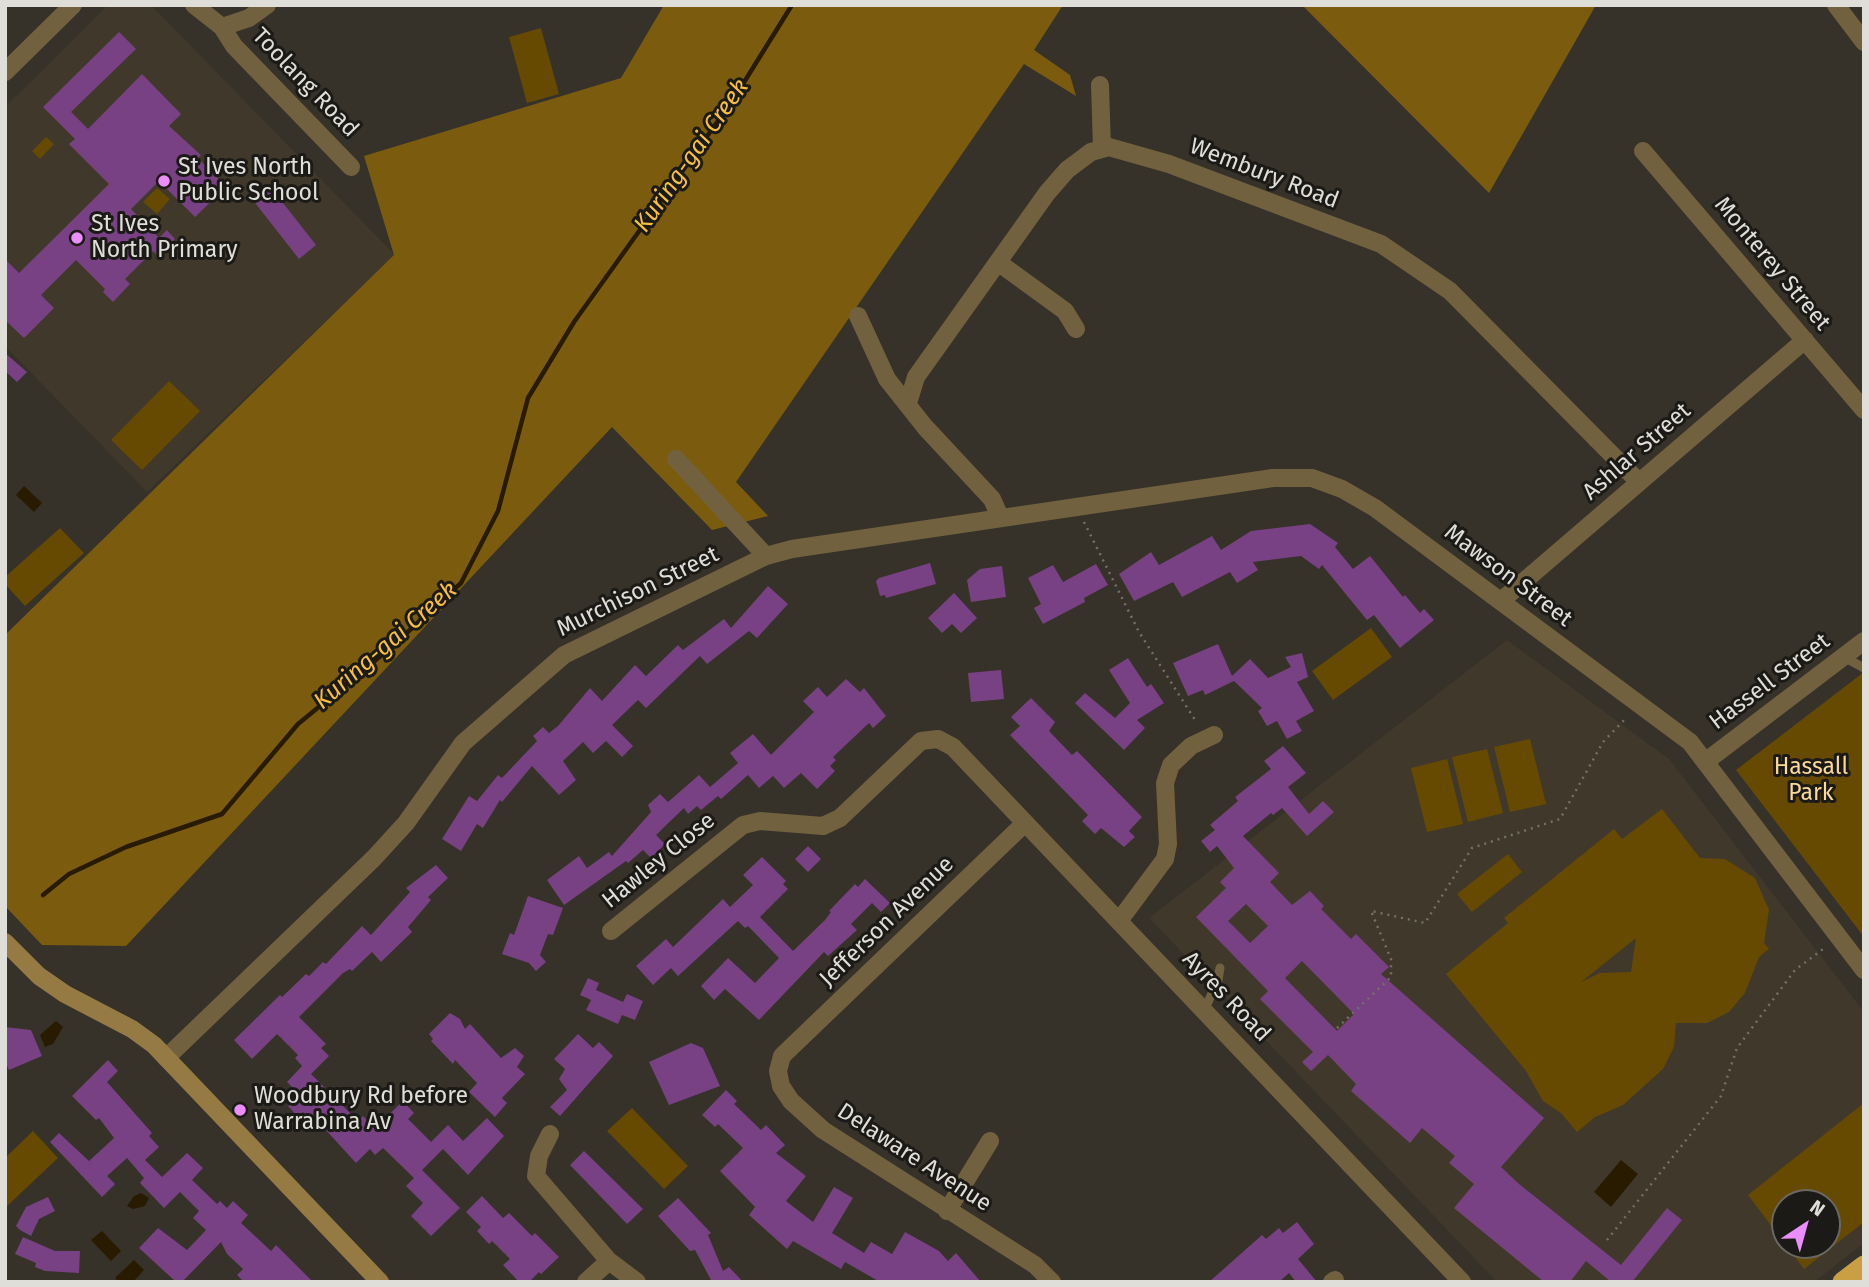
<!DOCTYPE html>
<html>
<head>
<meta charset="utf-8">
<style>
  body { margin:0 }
  #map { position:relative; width:1869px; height:1287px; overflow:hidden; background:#363129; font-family:"Fira Sans",sans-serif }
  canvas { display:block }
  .frame { position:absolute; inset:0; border:7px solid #e0ded8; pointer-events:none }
  .north { position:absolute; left:1771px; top:1189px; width:70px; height:70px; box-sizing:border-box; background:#1b1a16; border:2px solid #6a6864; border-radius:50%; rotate:36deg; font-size:19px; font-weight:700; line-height:28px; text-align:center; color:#e0ded8 }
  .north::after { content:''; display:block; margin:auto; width:24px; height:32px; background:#eb8dfc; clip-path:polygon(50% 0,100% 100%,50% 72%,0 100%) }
</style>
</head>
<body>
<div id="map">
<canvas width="1869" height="1287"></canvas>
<div class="frame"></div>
<div class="north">N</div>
</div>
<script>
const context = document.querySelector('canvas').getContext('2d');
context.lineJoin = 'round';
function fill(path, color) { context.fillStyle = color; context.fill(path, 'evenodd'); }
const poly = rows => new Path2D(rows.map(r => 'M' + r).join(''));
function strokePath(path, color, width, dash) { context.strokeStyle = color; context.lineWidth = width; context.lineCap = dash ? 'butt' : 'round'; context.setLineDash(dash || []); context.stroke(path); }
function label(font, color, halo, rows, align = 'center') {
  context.font = font + ' "Fira Sans",sans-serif'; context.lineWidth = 6; context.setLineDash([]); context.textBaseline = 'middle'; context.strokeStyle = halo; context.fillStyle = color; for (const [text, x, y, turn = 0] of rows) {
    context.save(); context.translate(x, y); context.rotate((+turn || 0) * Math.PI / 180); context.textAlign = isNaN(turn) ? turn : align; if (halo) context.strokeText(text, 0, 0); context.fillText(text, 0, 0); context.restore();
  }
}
const built = poly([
  [108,5,151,5,395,255,147,492,5,346,5,107],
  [1507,640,1669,759,1864,1012,1864,1243,1814,1282,1497,1282,1149,918],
  [1785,1203,1827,1203,1827,1245,1785,1245]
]);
const green = poly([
  [541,28,559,94,527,103,509,37],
  [46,137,54,144,40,159,32,151],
  [157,188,170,199,157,214,143,202],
  [169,381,200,411,142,470,111,440],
  [60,528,84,553,25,606,5,584,5,577],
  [1371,628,1392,657,1333,700,1312,671],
  [1864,672,1864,937,1736,770],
  [1530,739,1546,804,1510,812,1494,747],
  [1487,749,1503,813,1468,822,1452,757],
  [1447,759,1463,824,1427,832,1411,768],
  [1662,809,1700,858,1725,859,1755,878,1769,910,1764,943,1769,949,1759,957,1745,993,1729,1012,1707,1023,1676,1023,1674,1047,1663,1069,1623,1105,1595,1117,1577,1132,1561,1113,1543,1101,1526,1071,1446,974,1508,923,1504,918,1614,829,1622,839],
  [1636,938,1631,972,1600,973,1581,982],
  [1508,854,1522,872,1472,912,1457,894],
  [1864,1103,1864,1222,1804,1269,1786,1245,1827,1245,1827,1203,1785,1203,1785,1244,1748,1195],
  [632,1108,688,1166,664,1189,607,1131],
  [33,1131,58,1158,5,1208,5,1158]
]);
const forest = poly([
  [664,5,1063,5,1034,50,1070,75,1076,96,1024,64,736,482,768,516,712,530,612,427,126,946,42,945,5,906,5,635,394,255,364,156,621,78],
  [1302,5,1596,5,1489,193]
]);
const water = poly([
  [24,486,42,503,34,512,16,495],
  [56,1021,63,1027,53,1044,45,1047,40,1035],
  [1621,1160,1638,1174,1611,1207,1594,1192],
  [141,1193,149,1198,145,1206,133,1209,127,1206,134,1196],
  [102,1231,121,1251,111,1261,91,1240],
  [134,1260,144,1270,133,1282,119,1282,115,1278]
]);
const stream = poly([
  [43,895,69,874,126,847,222,814,298,724,388,650,461,583,498,511,528,398,574,322,733,100,792,5]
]);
const building = poly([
  [119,32,136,49,71,112,88,129,142,74,181,114,169,126,201,155,198,158,226,187,195,217,159,181,131,209,159,238,167,230,175,239,158,256,153,251,125,279,130,284,113,302,103,292,105,289,76,260,41,295,54,308,24,338,5,320,5,259,19,273,109,184,69,144,75,139,43,107],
  [269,185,316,245,299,259,252,199],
  [5,353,27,372,17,382,5,371],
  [1310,524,1338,543,1335,547,1353,569,1370,556,1403,597,1405,595,1420,613,1424,609,1434,620,1400,648,1374,615,1367,620,1322,565,1319,569,1301,556,1253,562,1258,570,1237,583,1230,572,1182,597,1173,582,1134,601,1119,574,1151,552,1159,565,1212,536,1221,550,1251,531],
  [930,563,936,584,886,598,885,595,880,596,876,581,879,578],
  [1096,564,1108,585,1084,598,1085,602,1043,624,1034,608,1041,604,1028,578,1053,565,1063,582],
  [1002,566,1006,597,971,602,967,580,980,569],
  [768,586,788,604,757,638,749,631,707,664,700,656,646,708,638,700,612,725,633,746,622,757,606,741,593,753,583,742,563,761,576,780,559,795,532,766,502,802,500,800,483,828,477,824,461,851,442,839,469,796,477,801,498,775,502,778,537,741,533,736,543,727,549,733,558,726,590,688,602,701,635,665,646,676,678,645,683,650,724,619,731,628],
  [954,593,977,618,961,633,952,624,942,633,928,618],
  [1218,644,1232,676,1250,659,1268,678,1291,667,1285,657,1302,653,1308,677,1297,682,1314,711,1296,721,1302,731,1287,739,1277,721,1267,726,1258,711,1262,708,1234,681,1205,695,1203,690,1188,696,1173,663],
  [1128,658,1147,687,1151,684,1164,703,1137,720,1145,728,1124,750,1075,703,1085,693,1115,718,1130,703,1109,670],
  [1001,670,1004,699,971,702,968,673],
  [846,679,860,692,864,688,886,716,873,728,869,723,833,757,836,760,830,766,835,771,817,789,801,773,784,788,773,776,759,788,748,775,721,799,718,796,701,810,697,806,688,814,684,808,656,835,665,844,651,858,643,850,628,863,626,861,564,905,547,880,579,856,587,868,609,852,612,856,651,812,648,805,660,794,668,802,699,775,710,787,738,763,730,753,753,734,771,755,814,712,803,701,818,687,827,697],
  [1031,698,1055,722,1049,731,1072,755,1077,751,1142,817,1129,831,1135,837,1124,847,1101,828,1095,834,1082,821,1088,815,1010,735,1020,726,1011,717],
  [1283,746,1306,773,1288,787,1309,814,1323,801,1334,812,1307,836,1282,808,1273,815,1271,813,1243,836,1279,873,1270,882,1292,905,1310,891,1324,906,1321,909,1351,939,1356,934,1389,967,1381,974,1544,1118,1501,1167,1519,1184,1621,1265,1667,1208,1682,1220,1632,1282,1611,1282,1586,1261,1570,1282,1544,1282,1454,1208,1474,1184,1449,1163,1455,1156,1422,1128,1410,1143,1351,1091,1356,1084,1328,1055,1311,1071,1302,1062,1313,1052,1260,999,1268,991,1196,917,1226,888,1220,882,1234,868,1217,846,1210,852,1201,841,1215,830,1210,825,1238,801,1235,797,1271,769,1264,761],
  [1246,904,1268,926,1250,943,1228,921],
  [1302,961,1354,1014,1337,1031,1285,978],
  [808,846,821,859,808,872,795,859],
  [762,857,786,881,783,884,788,889,760,917,793,951,825,920,831,912,829,911,855,884,858,887,865,879,890,903,881,912,872,903,851,924,857,930,828,956,824,952,759,1020,725,989,714,1000,701,986,728,958,755,983,779,958,748,926,745,928,738,921,678,976,671,968,653,985,636,966,666,939,673,947,723,899,730,907,753,885,743,875],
  [436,865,448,878,428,897,431,900,408,927,412,932,381,962,372,952,352,971,350,969,343,973,299,1017,326,1044,321,1048,329,1056,311,1074,358,1121,363,1116,375,1128,403,1101,414,1113,408,1119,431,1142,448,1125,463,1141,487,1118,504,1136,468,1175,443,1149,414,1178,383,1148,375,1155,370,1149,356,1163,323,1127,319,1130,303,1112,298,1117,288,1106,300,1095,287,1082,302,1066,295,1058,298,1055,277,1034,252,1059,234,1040,280,995,282,997,306,974,309,976,323,962,326,964,362,926,371,935,410,892,406,888],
  [528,896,563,908,553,935,548,934,540,955,546,962,536,971,529,963,502,954,510,933,514,935],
  [588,978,599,983,596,990,623,1002,627,994,643,1001,635,1020,622,1015,618,1024,586,1010,591,1000,580,995],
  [450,1013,460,1019,465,1029,470,1024,501,1058,515,1048,524,1056,517,1067,525,1074,502,1098,507,1103,495,1117,469,1092,477,1083,455,1060,453,1064,431,1041,433,1039,429,1034],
  [5,1027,31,1030,42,1056,9,1070,5,1062],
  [578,1034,593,1048,599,1042,613,1056,560,1116,550,1107,567,1090,559,1079,565,1069,554,1059],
  [691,1043,703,1048,720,1086,669,1105,649,1062],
  [108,1060,118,1071,107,1082,152,1133,149,1136,159,1147,145,1160,162,1177,187,1153,203,1168,192,1180,217,1204,220,1201,227,1208,233,1201,248,1215,241,1223,271,1251,276,1245,313,1282,244,1282,237,1275,243,1269,227,1254,221,1242,182,1282,176,1282,139,1248,158,1228,187,1250,206,1230,193,1218,199,1211,180,1192,164,1208,140,1183,144,1178,127,1158,107,1176,115,1184,102,1197,50,1142,59,1133,89,1161,114,1138,99,1118,96,1120,72,1096],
  [726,1090,737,1101,734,1104,761,1130,766,1125,785,1145,776,1153,806,1176,786,1201,813,1222,834,1187,853,1198,832,1233,864,1253,871,1242,892,1254,905,1232,939,1251,948,1261,956,1253,981,1282,880,1282,845,1262,841,1269,793,1241,787,1249,749,1215,755,1207,720,1171,743,1148,718,1124,715,1127,702,1115],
  [584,1151,643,1209,627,1224,570,1165],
  [422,1170,460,1208,431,1236,411,1216,423,1203,406,1186],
  [482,1196,503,1218,509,1213,532,1236,535,1233,559,1257,541,1274,539,1272,529,1282,519,1282,503,1265,510,1259,492,1241,489,1244,477,1231,481,1227,466,1212],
  [48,1197,55,1211,39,1219,31,1236,20,1230,16,1226,26,1207],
  [678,1198,711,1233,708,1235,723,1271,729,1267,743,1282,712,1282,695,1250,690,1251,658,1216],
  [1297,1222,1314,1244,1298,1259,1317,1282,1296,1282,1289,1273,1279,1282,1209,1282,1262,1235,1266,1239,1279,1228,1283,1233],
  [23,1237,55,1251,80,1251,79,1273,45,1271,35,1267,36,1263,15,1254]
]);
const path = poly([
  [1084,522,1139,632,1197,723],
  [1337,1028,1391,977,1391,959,1371,911,1425,923,1472,848,1560,819,1603,742,1627,717],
  [1607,1240,1721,1096,1737,1048,1795,970,1823,949]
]);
const lane = poly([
  [1844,657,1864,668],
  [1204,1011,1218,980,1220,968]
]);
const street = poly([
  [194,5,222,27,234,46,351,167],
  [1836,5,1864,42],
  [222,27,249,18,267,5],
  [5,72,73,5],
  [1100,85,1102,149],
  [1643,151,1864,410],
  [999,263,1065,311,1076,329],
  [858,316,887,379,925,427,992,499,1000,517],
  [908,403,916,377,1047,193,1067,170,1091,152,1109,147,1169,164,1381,244,1450,291,1639,482],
  [676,459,766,556],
  [1501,601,1805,340],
  [1705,762,1864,641],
  [1025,823,782,1056,778,1071,781,1086,791,1101,823,1130,1035,1265,1052,1282],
  [1119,921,1165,859,1168,844,1165,783,1171,765,1191,746,1214,735],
  [611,931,743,825,760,821,823,826,840,818,921,741,938,739,953,747,1462,1282],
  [166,1058,374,858,406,823,463,743,564,655,766,556,792,549,1273,478,1312,478,1342,489,1375,508,1690,742,1864,970],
  [550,1134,539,1156,536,1176,609,1261,637,1282],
  [947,1211,990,1141],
  [586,1282,609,1261],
  [1332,1282,1335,1280]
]);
const secondary = poly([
  [5,942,39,976,65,994,132,1029,154,1045,380,1282]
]);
const highway = poly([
  [1843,1282,1864,1266]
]);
const markers = [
  [164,181,7,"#eb8dfc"],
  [77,238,7,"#eb8dfc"],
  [240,1110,7,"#eb8dfc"]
];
const streetNames = [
  ["Toolang Road",305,83,46],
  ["Wembury Road",1264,174,21],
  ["Monterey Street",1772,264,50],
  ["Ashlar Street",1637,452,-41],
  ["Mawson Street",1508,576,37],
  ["Murchison Street",638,592,-26],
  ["Hassell Street",1770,682,-37],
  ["Hawley Close",659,861,-39],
  ["Jefferson Avenue",887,922,-44],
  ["Ayres Road",1226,997,46],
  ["Delaware Avenue",914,1158,33]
];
const poiNames = [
  ["St Ives North",178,168],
  ["Public School",178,194],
  ["St Ives",91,225],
  ["North Primary",91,251],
  ["Woodbury Rd before",254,1097],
  ["Warrabina Av",254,1123]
];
const parkNames = [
  ["Hassall",1811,768],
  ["Park",1811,794]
];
const waterNames = [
  ["Kuring-gai Creek",692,156,-55],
  ["Kuring-gai Creek",386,646,-41]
];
fill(built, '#40382a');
fill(green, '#664a02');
fill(forest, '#7b5c0f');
fill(water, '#281b00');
strokePath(stream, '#281b00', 4.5);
fill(building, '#784183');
strokePath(path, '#747068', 2.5, [2, 5]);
strokePath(lane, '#72613f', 9);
strokePath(street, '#72613f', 18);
strokePath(secondary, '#967a43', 18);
strokePath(highway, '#ca9f44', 21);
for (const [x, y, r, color] of markers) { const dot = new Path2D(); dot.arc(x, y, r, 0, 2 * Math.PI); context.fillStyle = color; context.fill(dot); strokePath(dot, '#1b1a16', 2.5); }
label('23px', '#e0ded8', '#1b1a16', streetNames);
label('23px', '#e0ded8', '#1b1a16', poiNames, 'left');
label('23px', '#fbd999', '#1b1a16', parkNames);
label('italic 24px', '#f7bf42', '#1b1a16', waterNames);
</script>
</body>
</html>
